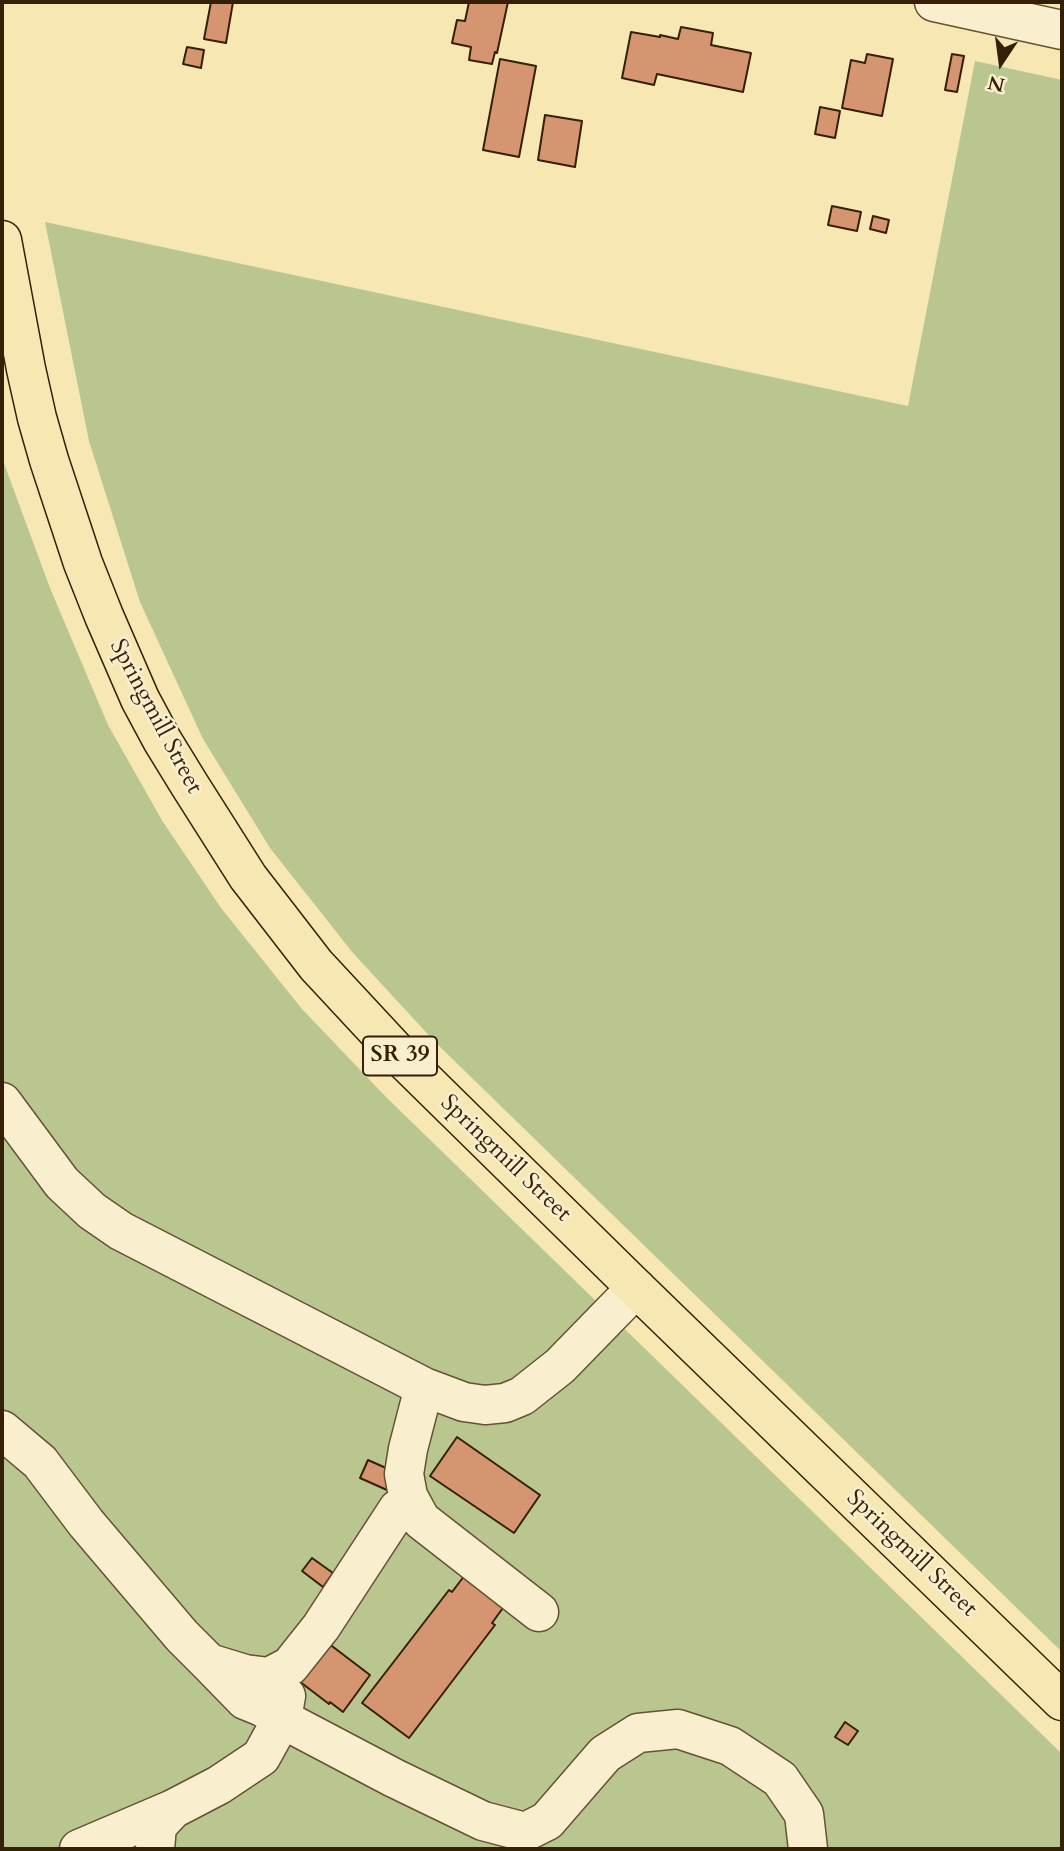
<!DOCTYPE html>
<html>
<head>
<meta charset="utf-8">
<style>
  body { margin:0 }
  #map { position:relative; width:1064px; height:1851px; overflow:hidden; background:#f6e7b3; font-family:Cardo,serif }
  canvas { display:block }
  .frame { position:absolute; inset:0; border:4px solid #351f08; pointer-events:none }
  .north { position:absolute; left:966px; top:28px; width:70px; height:70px; -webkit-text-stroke:5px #f9efce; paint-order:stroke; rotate:193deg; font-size:19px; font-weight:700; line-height:28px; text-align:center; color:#351f08 }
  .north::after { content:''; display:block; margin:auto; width:24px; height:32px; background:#351f08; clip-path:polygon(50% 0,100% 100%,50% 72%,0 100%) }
</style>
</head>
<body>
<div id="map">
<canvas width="1064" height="1851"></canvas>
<div class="frame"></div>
<div class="north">N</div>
</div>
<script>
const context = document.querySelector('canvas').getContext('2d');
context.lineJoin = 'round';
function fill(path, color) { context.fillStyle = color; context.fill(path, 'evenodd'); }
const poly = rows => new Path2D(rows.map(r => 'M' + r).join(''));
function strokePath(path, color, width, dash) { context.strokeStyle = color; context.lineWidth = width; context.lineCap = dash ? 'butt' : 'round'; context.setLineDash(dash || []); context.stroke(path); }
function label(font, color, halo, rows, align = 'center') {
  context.font = font + ' Cardo,serif'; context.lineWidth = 5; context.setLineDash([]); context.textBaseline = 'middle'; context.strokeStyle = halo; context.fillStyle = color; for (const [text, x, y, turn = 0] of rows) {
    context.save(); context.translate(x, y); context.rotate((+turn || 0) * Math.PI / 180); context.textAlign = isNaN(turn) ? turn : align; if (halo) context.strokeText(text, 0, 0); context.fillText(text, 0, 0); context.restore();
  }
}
const green = poly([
  [975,61,1062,80,1062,1652,435,1042,353,953,270,848,203,739,140,602,89,441,45,222,908,406],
  [2,458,50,588,108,725,163,822,221,908,302,1009,386,1097,1062,1754,1062,1849,2,1849]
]);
const building = poly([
  [211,2,233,2,226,43,204,39,211,2],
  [469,2,508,2,497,53,495,52,492,64,469,60,471,47,452,43,457,20,465,21,469,2],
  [681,27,713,33,711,45,751,53,743,92,657,74,654,85,622,78,631,32,660,37,660,35,678,39,681,27],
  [187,47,204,50,201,68,183,64,187,47],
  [867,54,893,59,882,116,842,108,851,60,865,63,867,54],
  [952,54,964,56,957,92,945,90,952,54],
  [500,59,536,66,519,157,483,150,500,59],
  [820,107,840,111,835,138,815,134,820,107],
  [545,115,582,121,575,167,538,160,545,115],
  [832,206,861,212,857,231,828,225,832,206],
  [873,216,889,220,886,233,870,229,873,216],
  [457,1437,540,1495,514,1533,430,1476,457,1437],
  [368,1460,395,1472,387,1490,360,1478,368,1460],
  [312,1558,333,1573,323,1587,302,1571,312,1558],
  [468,1571,508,1601,492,1623,495,1625,409,1738,362,1703,449,1590,452,1592,468,1571],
  [324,1640,370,1675,343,1712,330,1702,329,1704,295,1678,324,1640],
  [845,1722,858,1731,848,1745,835,1737,845,1722]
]);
const minor = poly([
  [934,2,1062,30],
  [2,1102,62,1183,92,1211,121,1231,424,1387,464,1402,485,1405,505,1403,522,1396,560,1366,636,1288],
  [424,1387,408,1449,404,1474,408,1496,421,1520,539,1612],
  [2,1430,40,1462,86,1523,182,1636,209,1663,245,1674,269,1677,290,1666,321,1627,398,1509],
  [209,1663,245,1700,262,1707,282,1719,394,1778,483,1821,525,1832,547,1821,605,1754,638,1733,678,1729,730,1746,780,1779,804,1814,808,1849],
  [79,1849,173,1809],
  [155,1849,157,1826,173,1809,219,1785,261,1757,282,1719,286,1696]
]);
const major = poly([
  [2,240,26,369,37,418,49,460,83,563,104,616,140,699,162,740,189,784,248,877,316,965,408,1064,636,1288,1062,1701]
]);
const shields = [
  [400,1056,74]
];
const shieldNames = [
  ["SR 39",400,1056]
];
const streetNames = [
  ["Springmill Street",155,717,62],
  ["Springmill Street",505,1159,44],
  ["Springmill Street",911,1554,44]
];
fill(green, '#bac68f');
fill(building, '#d59570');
strokePath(building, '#351f08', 2);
strokePath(minor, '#655133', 41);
strokePath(major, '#351f08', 41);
strokePath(minor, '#f9efce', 38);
strokePath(major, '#f6e7b3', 38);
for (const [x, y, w] of shields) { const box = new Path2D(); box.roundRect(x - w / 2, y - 19.5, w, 39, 5); context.fillStyle = '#f9efce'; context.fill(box); strokePath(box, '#351f08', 2); }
label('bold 23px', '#351f08', null, shieldNames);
label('24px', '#351f08', '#f9efce', streetNames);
</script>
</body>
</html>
